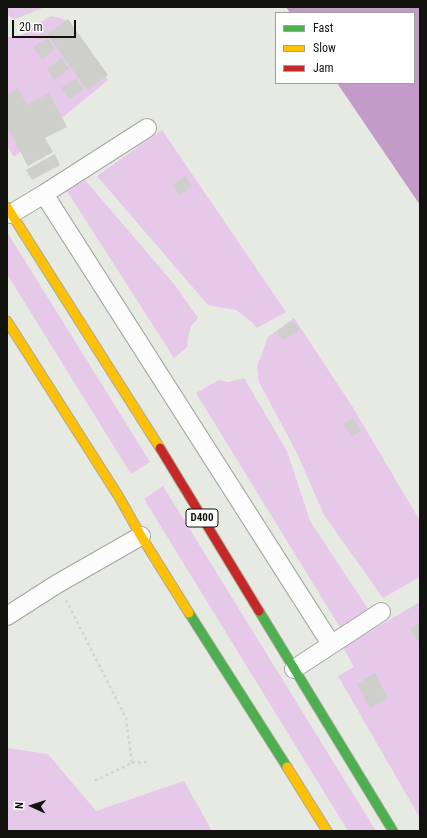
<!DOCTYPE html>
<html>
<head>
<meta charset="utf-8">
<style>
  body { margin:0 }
  #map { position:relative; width:427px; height:838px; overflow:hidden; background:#e7e9e3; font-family:"Roboto Condensed",sans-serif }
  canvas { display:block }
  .frame { position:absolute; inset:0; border:8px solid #12130f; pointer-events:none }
  .legend { position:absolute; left:275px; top:12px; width:140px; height:72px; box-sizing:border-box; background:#fff; border:1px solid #a0a19f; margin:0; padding:5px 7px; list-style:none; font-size:12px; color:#12130f }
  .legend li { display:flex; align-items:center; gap:8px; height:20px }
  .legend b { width:20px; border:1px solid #a0a19f }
  .north { position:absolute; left:12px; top:786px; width:40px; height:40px; -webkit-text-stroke:3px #fff; paint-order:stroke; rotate:273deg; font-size:11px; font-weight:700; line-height:16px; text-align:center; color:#12130f }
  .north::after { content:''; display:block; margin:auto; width:14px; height:18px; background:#12130f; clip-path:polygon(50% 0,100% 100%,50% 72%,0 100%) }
  .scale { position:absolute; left:12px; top:20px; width:64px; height:18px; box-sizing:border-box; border:2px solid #12130f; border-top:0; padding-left:5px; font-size:12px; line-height:14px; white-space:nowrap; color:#12130f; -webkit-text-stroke:3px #fff; paint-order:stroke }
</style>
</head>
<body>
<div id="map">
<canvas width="427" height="838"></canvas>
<div class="frame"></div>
<ul class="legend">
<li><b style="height:5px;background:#4caf50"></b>Fast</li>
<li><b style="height:5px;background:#ffc107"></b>Slow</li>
<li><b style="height:5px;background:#c62828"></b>Jam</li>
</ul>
<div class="north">N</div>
<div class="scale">20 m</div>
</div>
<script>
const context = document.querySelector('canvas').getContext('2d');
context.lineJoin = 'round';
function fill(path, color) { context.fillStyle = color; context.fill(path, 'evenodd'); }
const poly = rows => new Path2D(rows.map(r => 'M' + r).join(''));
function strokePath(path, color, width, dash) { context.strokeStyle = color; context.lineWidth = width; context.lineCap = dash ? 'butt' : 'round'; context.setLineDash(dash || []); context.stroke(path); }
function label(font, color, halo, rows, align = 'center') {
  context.font = font + ' "Roboto Condensed",sans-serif'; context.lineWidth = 3.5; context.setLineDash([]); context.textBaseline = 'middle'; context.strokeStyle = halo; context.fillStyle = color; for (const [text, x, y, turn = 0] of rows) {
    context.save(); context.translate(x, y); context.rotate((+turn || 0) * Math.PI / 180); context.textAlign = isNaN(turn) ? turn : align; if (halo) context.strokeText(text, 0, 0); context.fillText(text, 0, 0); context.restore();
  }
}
const green = poly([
  [7,7,45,7,15,19,10,17,7,13],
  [51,16,67,20,108,80,14,157,7,146,7,37,19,37],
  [162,130,286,312,257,328,252,322,236,310,208,305,97,176],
  [85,180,174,284,198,318,191,326,188,338,187,347,174,358,67,191],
  [7,232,150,462,131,474,7,274],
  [294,318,352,406,420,521,420,577,383,598,324,515,297,453,259,382,257,367,268,337],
  [244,378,287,451,310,521,368,609,341,629,196,393,219,380,228,382],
  [163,486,376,831,348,831,144,499],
  [420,602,420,818,338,676,354,667,343,647],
  [7,748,48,754,96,811,184,781,212,831,7,831]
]);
const water = poly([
  [286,7,420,7,420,205,337,83,414,83,414,13,290,13]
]);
const building = poly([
  [68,19,108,75,87,90,47,34],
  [47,38,55,49,42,59,33,47],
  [62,58,69,69,54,80,47,69],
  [76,78,84,89,69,99,61,88],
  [18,88,27,105,49,93,67,127,45,138,53,152,28,166,7,127,7,94],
  [55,154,60,165,32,180,26,170],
  [185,176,192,186,179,196,172,186],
  [293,321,299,330,283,340,277,331],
  [353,418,361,431,352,437,344,424],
  [420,622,420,644,410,629],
  [375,673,388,698,370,708,357,684]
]);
const path = poly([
  [66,600,126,718,132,763,94,781],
  [132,763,147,762]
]);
const street = poly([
  [44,194,331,644],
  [11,214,44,194,147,128],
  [7,616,57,584,141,536],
  [294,669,381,612]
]);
const fast = poly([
  [259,611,393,831],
  [189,613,287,767]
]);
const slow = poly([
  [7,207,160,448],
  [7,321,119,497,141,536,189,613],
  [287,767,327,831]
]);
const jam = poly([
  [160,448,259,611]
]);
const shields = [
  [202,518,32]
];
const shieldNames = [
  ["D400",202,518]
];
fill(green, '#e6c8e9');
fill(water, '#c39bc8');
fill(building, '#cecfcb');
strokePath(street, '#a5a6a2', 20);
strokePath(fast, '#a6aa96', 11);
strokePath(slow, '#a6aa96', 11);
strokePath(jam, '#a6aa96', 11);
strokePath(path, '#d3d4d2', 2.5, [3, 3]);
strokePath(street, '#fbfcfb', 18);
strokePath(fast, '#4caf50', 9);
strokePath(slow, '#ffc107', 9);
strokePath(jam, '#c62828', 9);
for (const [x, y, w] of shields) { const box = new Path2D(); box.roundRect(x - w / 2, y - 9, w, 18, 3); context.fillStyle = '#fff'; context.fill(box); strokePath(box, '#12130f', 1); }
label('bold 11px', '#12130f', null, shieldNames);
</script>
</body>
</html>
